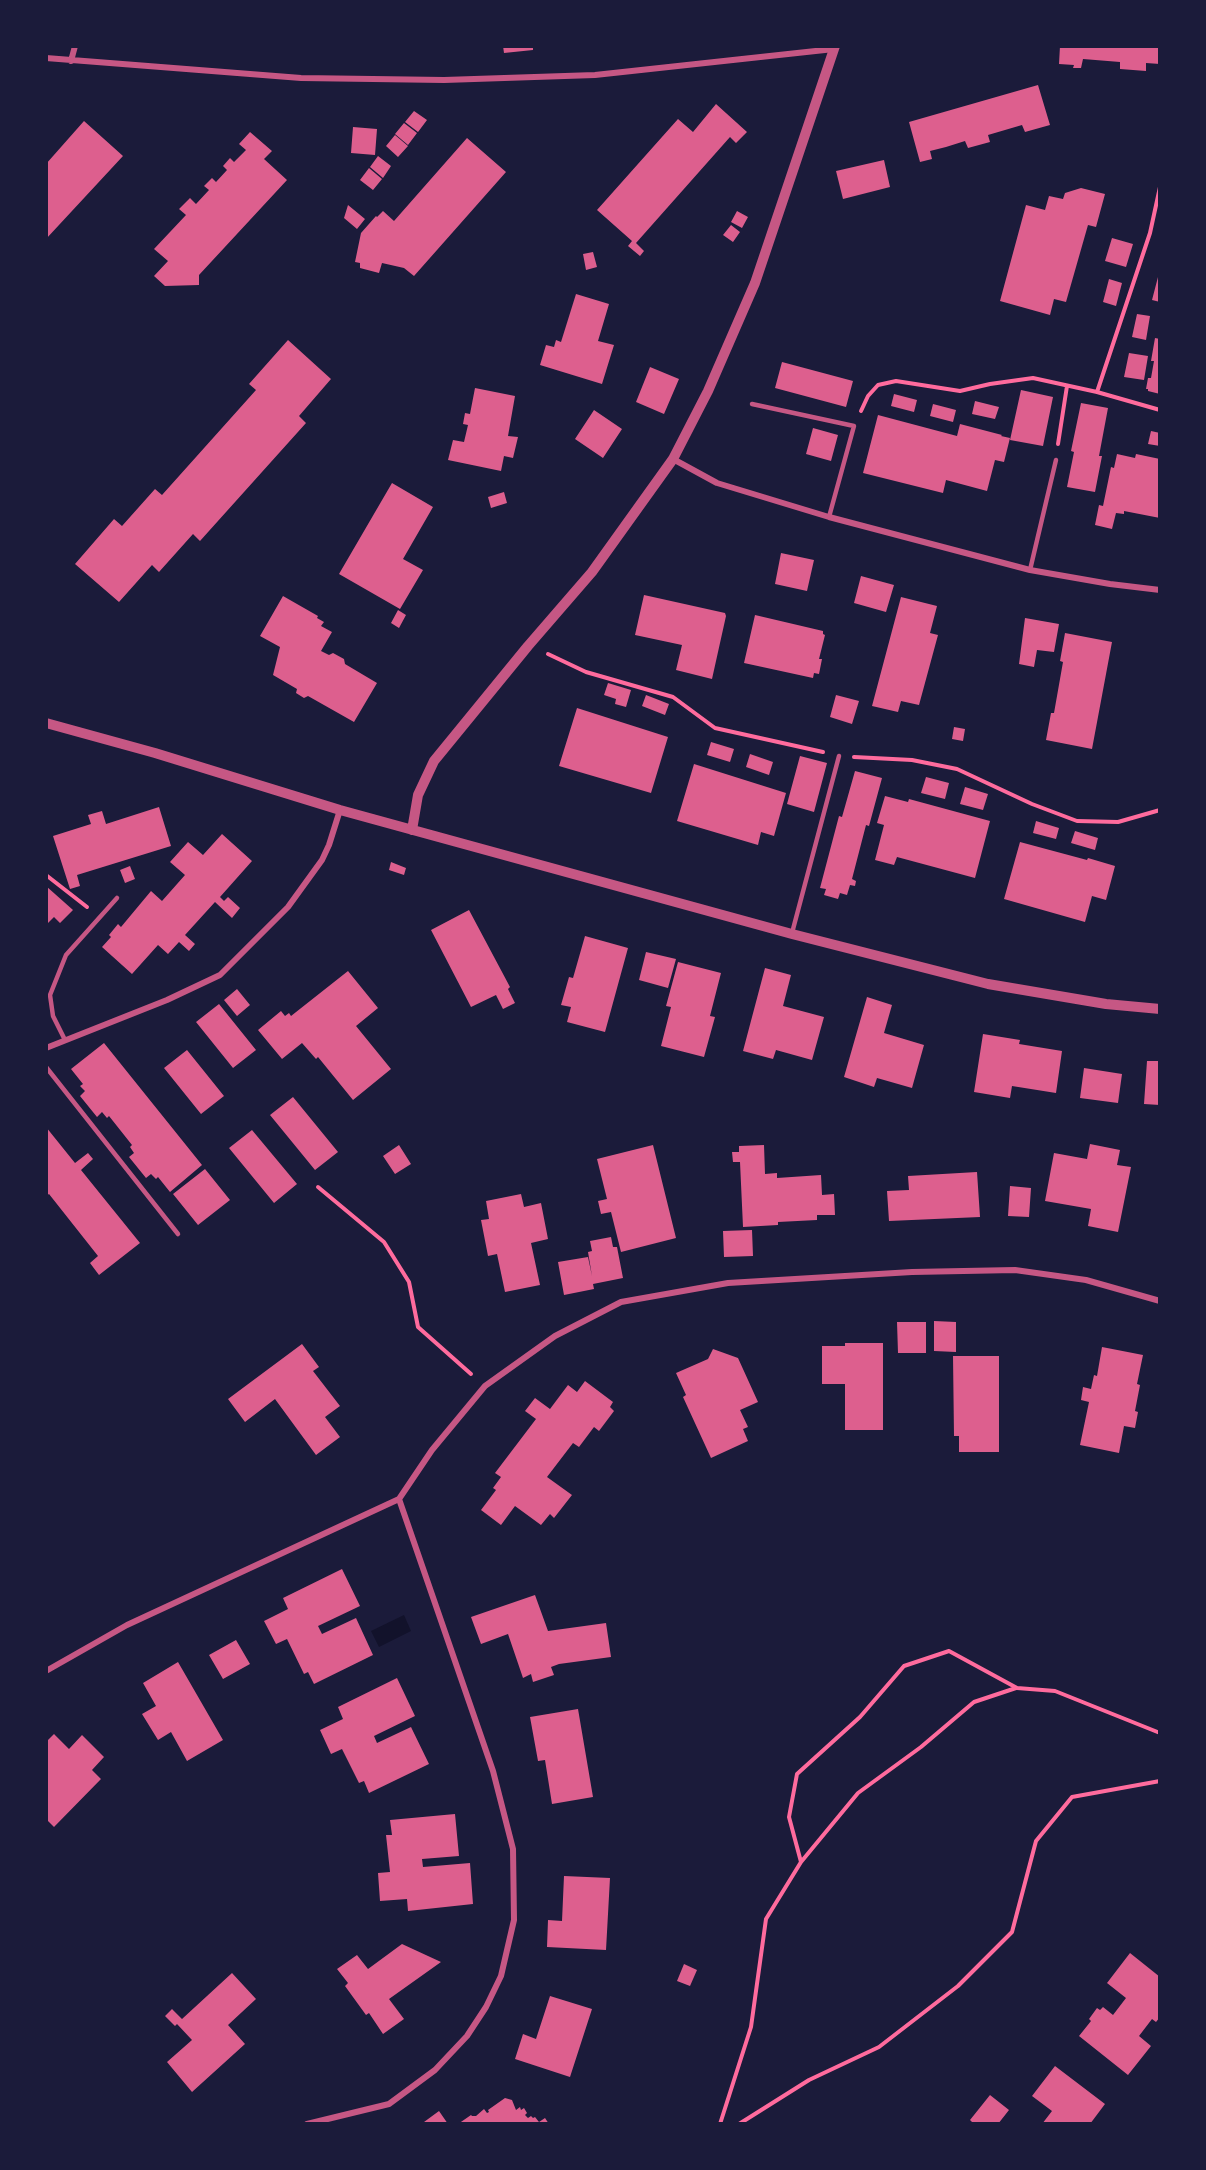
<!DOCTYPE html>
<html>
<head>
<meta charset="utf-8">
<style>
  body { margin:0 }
  #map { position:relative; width:1206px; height:2170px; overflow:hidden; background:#1b1b3a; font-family:"Fira Sans Condensed",sans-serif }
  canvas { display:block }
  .frame { position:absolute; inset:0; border:48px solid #1b1b3a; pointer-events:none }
</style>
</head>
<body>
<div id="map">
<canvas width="1206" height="2170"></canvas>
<div class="frame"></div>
</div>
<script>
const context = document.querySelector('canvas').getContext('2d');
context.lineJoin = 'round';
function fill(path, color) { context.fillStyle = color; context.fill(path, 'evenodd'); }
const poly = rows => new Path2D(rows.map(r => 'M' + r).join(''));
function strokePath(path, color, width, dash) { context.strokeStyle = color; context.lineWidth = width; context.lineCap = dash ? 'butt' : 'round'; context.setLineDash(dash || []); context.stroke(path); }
const water = poly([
  [404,1615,411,1631,379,1647,371,1631]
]);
const building = poly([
  [503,46,533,46,533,50,504,53],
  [1060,46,1160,46,1160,64,1146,63,1146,71,1120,69,1120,62,1083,59,1081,68,1073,68,1074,65,1059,64],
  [1038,85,1050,125,1025,132,1022,125,988,135,990,142,968,148,965,141,946,147,930,151,932,159,920,162,909,122],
  [716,104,747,132,736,143,730,137,636,243,644,251,640,256,628,246,632,241,597,210,678,119,693,132],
  [414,111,427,120,418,132,405,122],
  [84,121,123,156,46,239,46,164],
  [404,123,417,133,408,145,395,134],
  [353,127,377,129,375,155,351,153],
  [250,132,272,151,264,159,287,180,199,275,199,285,165,286,154,276,168,261,154,249,186,215,179,209,190,198,196,204,209,190,204,186,212,178,216,182,227,170,223,166,230,158,234,162,246,150,239,144],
  [395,135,408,146,398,157,386,146],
  [467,138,506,172,414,276,404,268,382,263,379,273,360,268,360,263,355,262,361,233,376,216,377,217,383,211,394,221],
  [378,156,391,166,383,178,370,167],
  [884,160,890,187,843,199,836,171],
  [369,168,382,179,373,190,360,180],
  [1081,188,1105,194,1096,227,1088,225,1066,302,1054,299,1050,315,1000,301,1026,205,1045,210,1049,196,1063,199,1065,193],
  [348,205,365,219,357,229,344,218],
  [737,211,748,217,742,228,731,222],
  [731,225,740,232,733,242,723,235],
  [1112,238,1133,244,1126,267,1105,261],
  [593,252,597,267,586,270,583,254],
  [1158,277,1160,278,1160,302,1152,300],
  [1109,279,1122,283,1116,306,1103,302],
  [576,294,609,304,598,341,614,345,602,384,540,365,546,345,554,347,556,340,561,342],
  [1137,314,1150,316,1146,340,1132,337],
  [1155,338,1160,339,1160,394,1148,391,1148,389,1146,389,1148,378,1151,378,1154,361,1151,361],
  [288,340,331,379,299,416,306,423,200,541,193,534,159,572,152,565,119,602,75,564,114,519,122,526,155,489,162,495,256,390,249,384],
  [1129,353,1148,356,1144,380,1124,377],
  [782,362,853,381,846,407,775,388],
  [650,367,679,379,664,414,636,402],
  [475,388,515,396,508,436,518,437,513,458,504,456,501,471,448,460,453,440,464,442,468,425,463,424,465,413,470,414],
  [1021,390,1053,397,1043,446,1010,440],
  [894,394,917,400,914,412,891,406],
  [975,401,999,407,995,419,972,414],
  [1081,403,1108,408,1099,456,1102,456,1095,492,1067,487,1074,452,1071,451],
  [933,404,956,410,953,422,930,416],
  [594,410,622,429,603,458,575,439],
  [878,415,957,436,960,424,1002,435,1001,436,1010,438,1004,462,995,460,987,491,946,480,943,493,863,473],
  [813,428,838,435,831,461,806,454],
  [1151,431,1160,433,1160,446,1148,444],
  [1117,454,1135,458,1136,454,1160,459,1160,518,1124,511,1124,514,1116,513,1112,529,1095,525,1099,505,1103,506,1111,467,1114,468],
  [392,483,433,507,403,559,423,570,400,609,339,574],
  [504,492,507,503,491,508,488,497],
  [781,553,814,560,807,591,775,584],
  [861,576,894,585,886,612,854,603],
  [644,595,725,613,726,616,712,679,676,670,682,645,635,635],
  [283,596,318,616,317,618,324,622,321,626,332,632,321,651,329,655,333,653,344,659,345,664,377,683,354,722,308,696,304,698,296,693,297,689,273,675,280,647,260,636],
  [901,597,937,606,930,633,938,635,919,705,901,701,898,712,872,706],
  [398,610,406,615,399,628,391,623],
  [755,615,823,631,823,634,825,635,819,659,822,659,819,674,814,673,813,678,744,663],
  [1025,618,1059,624,1054,652,1037,650,1034,667,1019,664],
  [1065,633,1112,642,1092,749,1046,740,1051,713,1054,713,1063,662,1060,661],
  [608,683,631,690,626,707,615,704,616,699,604,695],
  [646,695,669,704,665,715,642,706],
  [836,695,859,701,852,724,830,717],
  [577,708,668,737,651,793,559,766],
  [954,727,965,729,963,741,952,739],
  [711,742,734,749,730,762,707,755],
  [750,754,773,762,769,775,746,767],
  [800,756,827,763,814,812,787,804],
  [694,764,786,793,774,836,761,832,758,845,677,821],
  [855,771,882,778,869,826,866,825,852,879,856,881,855,886,850,885,847,895,840,893,838,899,824,895,826,889,820,888,839,816,842,817],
  [926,777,949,783,945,799,921,793],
  [965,787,988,794,983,810,960,804],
  [885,796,908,802,909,799,990,821,975,878,897,857,894,865,875,860,884,825,877,823],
  [159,807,171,846,77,875,80,886,70,889,53,836,91,824,88,815,102,811,106,824],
  [1036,821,1059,828,1056,839,1033,833],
  [1075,831,1098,838,1095,850,1071,843],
  [222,834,252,861,220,897,224,901,228,897,240,908,232,918,215,902,185,935,195,944,189,951,179,942,168,954,158,945,132,974,102,947,111,937,109,935,118,924,121,927,151,891,162,901,185,875,170,862,188,842,203,855],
  [1020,842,1087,860,1088,858,1115,866,1106,900,1092,896,1085,922,1004,899],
  [391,862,406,868,404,875,389,870],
  [130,866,135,879,125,883,120,870],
  [46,886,73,910,60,923,54,917,46,925],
  [469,910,510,987,508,989,515,1003,503,1009,496,995,471,1007,431,930],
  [585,936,628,948,605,1032,567,1022,571,1007,561,1005,569,977,573,978],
  [646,952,676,959,668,988,639,980],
  [678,962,721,973,710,1016,715,1017,704,1057,661,1046,671,1007,666,1006],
  [765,968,791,975,783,1006,824,1017,812,1060,776,1050,773,1059,743,1051],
  [348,971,378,1008,356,1026,391,1069,353,1100,318,1057,316,1059,302,1043,282,1059,258,1030,281,1011,285,1016,289,1013,291,1016],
  [237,989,250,1005,237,1016,224,1000],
  [867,997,892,1005,884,1033,924,1045,912,1088,877,1078,874,1087,844,1077],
  [219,1004,256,1050,233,1068,196,1022],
  [983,1034,1020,1040,1019,1044,1062,1051,1056,1093,1012,1086,1010,1098,974,1092],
  [104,1043,202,1165,170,1192,158,1177,156,1179,151,1174,146,1178,129,1157,134,1153,130,1147,132,1145,109,1116,107,1118,102,1112,97,1117,80,1096,85,1091,80,1086,83,1084,71,1069],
  [187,1050,224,1096,201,1114,164,1068],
  [1147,1061,1160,1061,1160,1105,1144,1104],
  [1084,1068,1122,1074,1118,1103,1080,1098],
  [293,1097,338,1152,315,1170,270,1115],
  [46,1127,75,1163,88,1153,93,1159,81,1170,140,1243,99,1275,90,1263,98,1256,49,1194,46,1196],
  [252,1130,297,1184,274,1203,229,1148],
  [1090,1144,1120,1150,1117,1165,1131,1167,1118,1232,1088,1226,1091,1209,1045,1201,1054,1153,1087,1159],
  [399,1145,411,1164,395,1174,383,1156],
  [653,1145,676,1238,621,1252,611,1212,601,1214,598,1201,607,1199,597,1159],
  [764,1145,765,1174,777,1173,777,1178,821,1175,822,1195,834,1194,835,1215,817,1215,817,1220,778,1222,778,1225,743,1227,740,1162,733,1162,732,1152,739,1152,739,1146],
  [205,1169,230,1200,198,1225,173,1194],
  [977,1172,980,1217,889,1221,887,1191,909,1190,908,1176],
  [1010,1186,1031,1188,1029,1217,1008,1216],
  [521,1194,524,1207,541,1203,548,1239,531,1243,540,1285,505,1292,497,1254,488,1256,481,1220,489,1219,486,1201],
  [752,1230,753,1256,724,1257,723,1231],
  [611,1237,613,1247,617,1247,623,1278,593,1284,594,1289,564,1295,558,1262,588,1257,592,1276,588,1252,592,1251,590,1241],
  [934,1321,956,1322,956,1352,934,1351],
  [897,1322,926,1322,926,1353,898,1353],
  [845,1343,883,1343,883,1430,845,1430,845,1384,822,1384,822,1346,845,1346],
  [302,1344,319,1367,313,1371,340,1406,325,1417,340,1437,316,1455,275,1399,245,1422,228,1399],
  [1102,1347,1143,1355,1137,1384,1140,1385,1135,1411,1138,1412,1135,1428,1124,1426,1119,1453,1080,1445,1089,1402,1081,1400,1083,1387,1091,1389,1094,1375,1097,1376],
  [713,1349,738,1358,758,1402,740,1410,748,1427,743,1429,748,1441,711,1458,683,1397,686,1395,676,1373,708,1359],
  [953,1356,999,1356,999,1452,959,1452,959,1436,954,1436],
  [585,1381,613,1402,610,1407,614,1411,599,1431,594,1427,579,1447,573,1443,547,1477,572,1495,554,1518,550,1514,541,1525,515,1506,501,1525,481,1510,496,1490,493,1488,501,1477,495,1473,536,1419,525,1411,535,1398,550,1409,568,1385,577,1392],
  [342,1569,360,1606,318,1626,322,1634,356,1618,373,1655,314,1684,308,1672,304,1674,287,1639,276,1644,264,1621,288,1609,283,1598],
  [535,1595,548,1631,606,1623,611,1657,559,1664,551,1667,554,1675,533,1682,531,1674,523,1678,508,1634,481,1644,471,1617],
  [236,1640,250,1664,223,1679,209,1655],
  [178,1662,223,1740,187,1761,171,1732,158,1740,142,1714,156,1706,143,1683],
  [397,1678,415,1716,374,1736,377,1743,411,1727,429,1764,369,1793,364,1781,359,1783,342,1749,331,1754,320,1730,343,1719,338,1707],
  [578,1709,593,1797,552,1804,545,1760,538,1761,530,1717],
  [54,1734,69,1749,82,1735,104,1757,92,1770,101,1779,54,1827,46,1819,46,1742],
  [455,1814,459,1856,422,1859,423,1867,470,1863,473,1904,408,1911,407,1899,380,1901,378,1873,390,1872,386,1835,392,1835,390,1820],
  [564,1876,610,1878,606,1950,547,1947,548,1920,562,1921],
  [402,1944,441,1962,389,1999,404,2019,383,2034,369,2013,366,2015,345,1986,348,1983,337,1969,357,1955,368,1969],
  [1130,1953,1160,1977,1160,2017,1156,2022,1152,2019,1139,2036,1151,2046,1128,2075,1079,2036,1091,2021,1089,2019,1097,2008,1100,2010,1103,2007,1113,2015,1126,1998,1107,1983],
  [684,1964,697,1970,690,1986,677,1981],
  [232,1973,256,1999,228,2025,245,2044,192,2092,167,2062,192,2040,177,2024,175,2026,165,2016,172,2009,182,2019],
  [550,1996,592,2009,570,2077,515,2059,523,2034,536,2039],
  [1055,2066,1105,2104,1090,2124,1042,2124,1052,2111,1032,2096],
  [990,2095,1009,2110,998,2124,974,2124,970,2120],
  [505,2098,512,2100,516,2110,520,2107,521,2110,524,2108,527,2113,525,2115,528,2118,531,2116,533,2118,535,2117,539,2122,545,2118,549,2124,458,2124,471,2115,472,2116,476,2116,484,2109,487,2113,489,2112,488,2110],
  [439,2111,448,2124,425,2124,424,2122]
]);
const path = poly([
  [1097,392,1150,233,1160,187],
  [861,411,868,396,878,385,896,381,960,391,990,384,1033,378,1097,392,1160,410],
  [1058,444,1067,386],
  [548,654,586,672,673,697,715,728,823,752],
  [854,757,912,760,957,769,1032,804,1077,821,1118,822,1160,810],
  [46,875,87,907],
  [318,1187,384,1242,409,1282,418,1327,471,1374],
  [801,1862,858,1793,921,1747,974,1702,1016,1688],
  [720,2124,751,2027,766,1919,801,1862,789,1817,797,1774,860,1717,904,1666,949,1651,1017,1688,1055,1691,1160,1733],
  [739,2124,809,2080,879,2047,958,1986,1012,1932,1036,1841,1072,1797,1160,1781]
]);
const service = poly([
  [752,404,854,426,829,517],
  [1030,570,1056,460],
  [792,933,839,756],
  [65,1040,53,1016,50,995,66,955,117,898],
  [46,1067,178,1234]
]);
const minor = poly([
  [46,58,301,78,444,80,595,75,834,49],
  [71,61,75,46],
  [673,459,717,483,829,517,1030,570,1110,584,1160,590],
  [46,1048,167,1000,220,975,288,907,322,860,329,845,340,810],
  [46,1671,127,1625,399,1499,432,1450,485,1386,555,1336,621,1302,728,1283,912,1272,1015,1270,1086,1280,1160,1301],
  [307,2124,389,2104,435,2070,467,2036,486,2007,501,1976,514,1920,513,1849,493,1771,399,1499]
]);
const tertiary = poly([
  [46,723,155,753,340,810,792,934,988,984,1106,1004,1160,1009],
  [412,830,418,795,434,761,528,646,592,572,673,459,708,391,755,283,835,46]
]);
fill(water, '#12122b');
fill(building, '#dd5f8e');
strokePath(path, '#ff6b9d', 4);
strokePath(service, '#c65784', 4.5);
strokePath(minor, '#c65784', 6);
strokePath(tertiary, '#c65784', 10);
</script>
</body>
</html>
